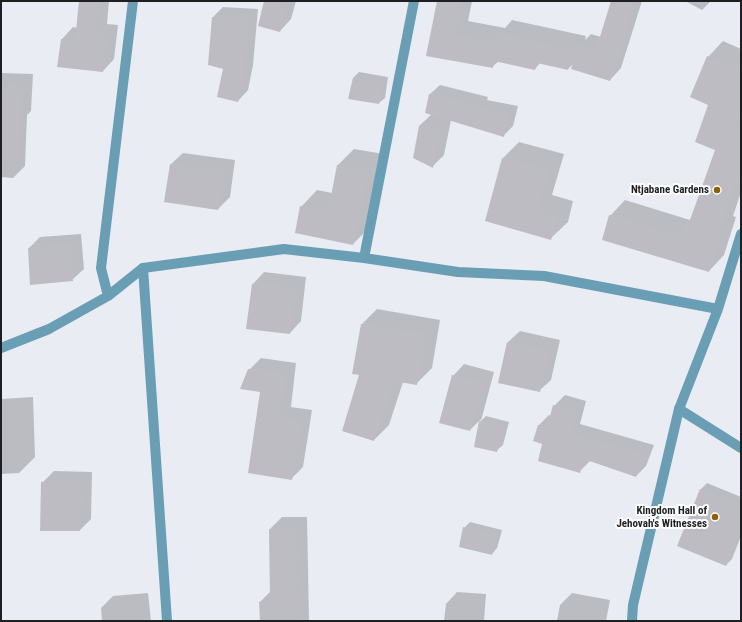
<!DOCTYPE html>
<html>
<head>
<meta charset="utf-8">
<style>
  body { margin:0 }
  #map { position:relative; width:742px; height:622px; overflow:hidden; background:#e9ecf3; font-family:"Roboto Condensed",sans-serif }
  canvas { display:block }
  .frame { position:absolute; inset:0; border:2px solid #1e1f22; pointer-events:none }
</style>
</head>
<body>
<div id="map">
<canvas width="742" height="622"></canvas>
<div class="frame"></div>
</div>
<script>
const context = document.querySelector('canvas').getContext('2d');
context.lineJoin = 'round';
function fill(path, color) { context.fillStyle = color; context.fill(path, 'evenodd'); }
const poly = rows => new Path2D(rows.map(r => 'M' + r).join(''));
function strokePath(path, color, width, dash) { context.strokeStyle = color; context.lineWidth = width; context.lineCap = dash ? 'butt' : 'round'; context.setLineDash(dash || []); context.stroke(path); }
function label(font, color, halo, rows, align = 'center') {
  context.font = font + ' "Roboto Condensed",sans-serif'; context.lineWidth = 4; context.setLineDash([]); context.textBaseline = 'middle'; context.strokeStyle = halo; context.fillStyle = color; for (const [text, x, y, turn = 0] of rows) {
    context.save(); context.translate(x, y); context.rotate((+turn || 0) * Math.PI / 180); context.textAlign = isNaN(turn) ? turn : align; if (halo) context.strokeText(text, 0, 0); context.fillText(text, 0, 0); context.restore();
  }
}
const shadow = poly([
  [80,1,109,1,107,24,118,25,114,59,103,71,58,66,62,39,73,27,77,28],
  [265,1,296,1,291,19,280,31],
  [438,1,472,1,468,21,505,28,512,20,586,36,585,40,591,34,601,37,612,1,642,1,621,68,610,80,574,63,568,69,540,63,535,69,499,61,492,67,428,55],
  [685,1,711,1,702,10],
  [223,7,258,9,253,65,248,90,238,101,224,69,213,17],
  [723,41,741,49,741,192,733,216,736,217,724,255,709,271,610,216,625,200,690,220,717,149,710,104,708,57],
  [359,72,388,77,385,98,379,103,350,98,353,78],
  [1,73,33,74,31,111,27,115,25,166,13,178,1,177],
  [440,85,488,97,487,100,518,106,513,126,503,136,451,120,444,155,433,166,419,126,432,114,426,113,430,94],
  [519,142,564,154,552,195,573,201,568,222,551,238,503,158],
  [354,149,384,154,370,227,353,244,301,207,317,190,332,193,338,165],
  [183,153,235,160,230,197,218,209,171,164],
  [81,234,84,269,72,280,29,248,40,237],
  [264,272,306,277,301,321,290,333,253,284],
  [377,309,440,320,432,368,416,384,403,382,389,425,374,440,360,374,362,324],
  [520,331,560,340,551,380,539,391,508,342],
  [261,358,296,363,291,407,312,410,303,467,291,479,261,391,249,370],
  [464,364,494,372,481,421,486,416,509,422,503,445,497,450,475,446,481,419,470,430,453,376],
  [565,395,586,401,580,424,654,445,646,466,636,476,590,461,580,471,544,443,538,426,549,415,551,416,554,406],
  [33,397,35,457,19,473,1,474,1,399],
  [54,471,92,472,91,519,80,530,42,483],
  [707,483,741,497,741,536,732,559,726,565,678,546,701,489],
  [282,517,307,517,309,621,261,621,260,602,271,591,270,529],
  [470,522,502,530,497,548,492,554,464,528],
  [457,592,486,594,484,621,444,621,446,604],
  [148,593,151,621,102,621,101,608,113,596],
  [572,593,610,600,606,621,557,621,560,605]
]);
const building = poly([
  [79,1,99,1,96,35,106,36,103,72,57,67,61,39,75,40],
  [264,1,288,1,280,32,258,26],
  [437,1,461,1,454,36,495,43,497,34,573,51,568,70,537,63,535,70,494,61,493,68,426,56],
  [611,1,635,1,610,81,571,69,578,45,596,50],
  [212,17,248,19,244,76,238,102,217,97,223,69,208,65],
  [707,56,741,70,741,105,732,127,741,131,741,166,718,231,721,232,709,272,602,240,609,215,682,237,687,222,689,223,715,150,695,142,708,105,690,97],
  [353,78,383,83,379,104,348,99],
  [1,84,22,85,18,161,1,161],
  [429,94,479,107,478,109,508,116,504,137,425,113],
  [419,126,440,130,433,168,413,158],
  [502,158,548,170,536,212,557,217,551,240,485,221],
  [170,164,224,171,218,210,164,202],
  [337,165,368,171,353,245,295,233,300,206,328,212],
  [70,245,73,281,30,285,28,248],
  [252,284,295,288,290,334,246,329],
  [361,324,425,335,417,385,393,381,374,441,342,431,359,375,352,374],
  [507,342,549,352,540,392,498,383],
  [248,369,285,374,279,418,301,422,292,480,248,473,260,392,240,389],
  [452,375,483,384,470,431,439,423],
  [553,405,576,411,570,434,644,455,636,477,584,459,580,473,538,461,542,444,533,441,538,425,547,428],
  [479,421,504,428,497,452,474,447],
  [41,482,81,483,80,531,40,531],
  [700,489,741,505,741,530,726,566,677,546],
  [463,527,497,536,492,555,459,547],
  [296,528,298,621,260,621,259,602,270,601,269,529]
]);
const service = poly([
  [143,268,167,621],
  [679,409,741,448]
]);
const minor = poly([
  [364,258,414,1],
  [108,296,101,268,133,1],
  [1,348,49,329,108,296,143,268,284,249,364,258,458,272,544,276,718,309],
  [632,621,633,605,679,409,718,309,741,234]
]);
const markers = [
  [717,190,4,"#8e6008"],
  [715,517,4,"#8e6008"]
];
const poiNames = [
  ["Ntjabane Gardens",709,190],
  ["Kingdom Hall of",707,511],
  ["Jehovah's Witnesses",707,524]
];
fill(shadow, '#0003');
fill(building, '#bebcc3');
strokePath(service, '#6a9eb4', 10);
strokePath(minor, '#6a9eb4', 10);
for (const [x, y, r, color] of markers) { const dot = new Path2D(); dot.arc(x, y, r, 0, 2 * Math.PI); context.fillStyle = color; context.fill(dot); strokePath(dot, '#fff', 1.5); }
label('bold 11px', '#1e1f22', '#fff', poiNames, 'right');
</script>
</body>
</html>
